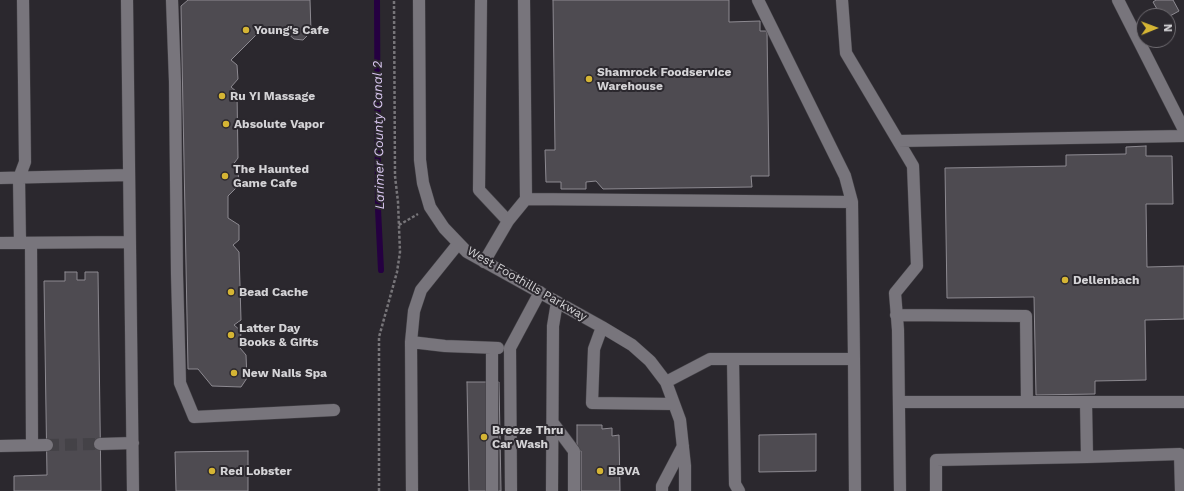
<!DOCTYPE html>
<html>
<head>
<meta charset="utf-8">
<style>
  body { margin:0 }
  #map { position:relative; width:1184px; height:491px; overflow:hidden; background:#2b282e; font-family:"Work Sans",sans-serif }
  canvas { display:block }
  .north { position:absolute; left:1136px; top:8px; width:40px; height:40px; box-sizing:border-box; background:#2b282e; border:1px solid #6f6c71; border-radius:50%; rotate:89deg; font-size:11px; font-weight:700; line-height:16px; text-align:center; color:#d4d3d6 }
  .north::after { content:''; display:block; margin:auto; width:14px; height:18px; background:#d5b534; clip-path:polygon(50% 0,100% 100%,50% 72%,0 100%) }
</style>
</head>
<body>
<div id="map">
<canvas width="1184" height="491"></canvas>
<div class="north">N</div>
</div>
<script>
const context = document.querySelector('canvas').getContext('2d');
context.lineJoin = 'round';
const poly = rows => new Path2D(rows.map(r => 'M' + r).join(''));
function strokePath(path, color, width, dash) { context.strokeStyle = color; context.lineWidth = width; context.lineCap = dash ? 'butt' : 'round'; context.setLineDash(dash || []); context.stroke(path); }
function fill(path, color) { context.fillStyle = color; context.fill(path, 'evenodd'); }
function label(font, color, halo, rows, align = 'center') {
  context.font = font + ' "Work Sans",sans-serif'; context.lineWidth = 4; context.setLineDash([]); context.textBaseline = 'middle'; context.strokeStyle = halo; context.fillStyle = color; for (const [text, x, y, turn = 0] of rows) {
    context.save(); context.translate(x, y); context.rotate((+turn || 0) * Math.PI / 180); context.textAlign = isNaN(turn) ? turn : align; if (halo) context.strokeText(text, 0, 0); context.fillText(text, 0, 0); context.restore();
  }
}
const stream = poly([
  [377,0,378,209,381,270]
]);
const building = poly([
  [188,0,310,0,311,32,303,40,294,39,286,32,271,33,264,27,231,60,237,65,238,79,231,87,237,92,238,158,232,166,238,171,239,185,228,196,228,218,239,225,239,240,233,245,239,252,241,320,234,325,241,331,240,348,246,355,247,378,241,387,212,386,198,369,188,369,181,6,188,0],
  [553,0,729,0,729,22,760,21,760,31,767,31,769,176,751,176,752,187,603,189,596,181,586,182,586,189,561,189,561,182,546,182,545,150,555,150,553,0],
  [1156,0,1173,0,1179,11,1168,17,1161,16,1153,2,1156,0],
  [1146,146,1146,156,1172,156,1173,204,1146,204,1147,267,1184,266,1184,319,1145,320,1146,380,1095,381,1095,394,1036,395,1034,297,947,298,945,168,1066,166,1066,155,1126,154,1126,147,1146,146],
  [65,272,77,272,77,280,85,280,85,272,98,272,101,491,14,491,14,476,47,475,44,281,65,281,65,272],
  [467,382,499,382,501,491,469,491,467,382],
  [577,425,602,425,602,429,612,428,612,436,619,435,620,491,581,491,581,451,577,451,577,425],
  [816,434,816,471,759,472,759,435,816,434],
  [248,451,248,491,176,491,175,452,248,451]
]);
const minorTunnel = poly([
  [47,445,100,444]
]);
const path = poly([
  [399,225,418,214],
  [379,491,379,337,397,272,400,252,398,202,395,176,394,0]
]);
const minor = poly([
  [127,0,133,491],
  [172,0,175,82,177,274,180,383,194,417,334,410],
  [419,0,420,160,423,183,430,207,444,228,467,252,602,327,632,345,650,361,666,382,680,420,685,466,685,491],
  [481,0,479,190,508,221],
  [524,0,526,199],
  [758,0,845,176,852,202],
  [842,0,846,53,913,166,917,266,895,293,898,330,900,491],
  [1118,0,1184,130],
  [898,141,1184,136],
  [0,178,129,175],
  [0,243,130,242],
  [20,243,19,178,25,162,23,0],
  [31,243,32,445],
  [484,262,508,221,526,199,852,202,854,359,710,359,666,382],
  [896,315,1026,316,1027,402,1184,402],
  [602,327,594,349,592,403,674,404],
  [411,342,445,346,498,348],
  [492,348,492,491],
  [733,359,735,484,739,491],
  [854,359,855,491],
  [899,402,1027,402],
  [1086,402,1087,457,1180,454,1181,491],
  [553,423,574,451,574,491],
  [100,444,133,443],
  [0,446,47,445],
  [412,491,411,342,414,311,421,290,458,244],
  [511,491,510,348,540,292],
  [552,491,553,326,557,302],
  [662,491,662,486,683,446],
  [936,491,936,460,1087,457]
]);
const markers = [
  [246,30,4,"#d5b534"],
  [589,79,4,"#d5b534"],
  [222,96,4,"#d5b534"],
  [226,124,4,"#d5b534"],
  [225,176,4,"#d5b534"],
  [1065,280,4,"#d5b534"],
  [231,292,4,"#d5b534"],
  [231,335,4,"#d5b534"],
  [234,373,4,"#d5b534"],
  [484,437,4,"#d5b534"],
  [212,471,4,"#d5b534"],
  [600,471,4,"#d5b534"]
];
const poiNames = [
  ["Young's Cafe",254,30],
  ["Shamrock Foodservice",597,72],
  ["Warehouse",597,86],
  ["Ru Yi Massage",230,96],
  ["Absolute Vapor",234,124],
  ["The Haunted",233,169],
  ["Game Cafe",233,183],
  ["Dellenbach",1073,280],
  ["Bead Cache",239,292],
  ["Latter Day",239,328],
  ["Books & Gifts",239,342],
  ["New Nails Spa",242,373],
  ["Breeze Thru",492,430],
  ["Car Wash",492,444],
  ["Red Lobster",220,471],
  ["BBVA",608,471]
];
const streetNames = [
  ["West Foothills Parkway",527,284,30]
];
const waterNames = [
  ["Larimer County Canal 2",379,135,-91]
];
strokePath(stream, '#250041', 6);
fill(building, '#4e4b51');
strokePath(building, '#8d8a91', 1);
strokePath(minorTunnel, '#444247', 12, [12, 6]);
strokePath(minor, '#454348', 13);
strokePath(path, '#777579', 2.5, [3, 2]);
strokePath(minor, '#78757c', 12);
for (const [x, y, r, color] of markers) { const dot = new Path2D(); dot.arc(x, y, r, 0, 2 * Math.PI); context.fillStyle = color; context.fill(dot); strokePath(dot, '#2b282e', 1.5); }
label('bold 12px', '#d4d3d6', '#2b282e', poiNames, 'left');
label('12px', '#d4d3d6', '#2b282e', streetNames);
label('italic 13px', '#dbc9f2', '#2b282e', waterNames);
</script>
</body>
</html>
